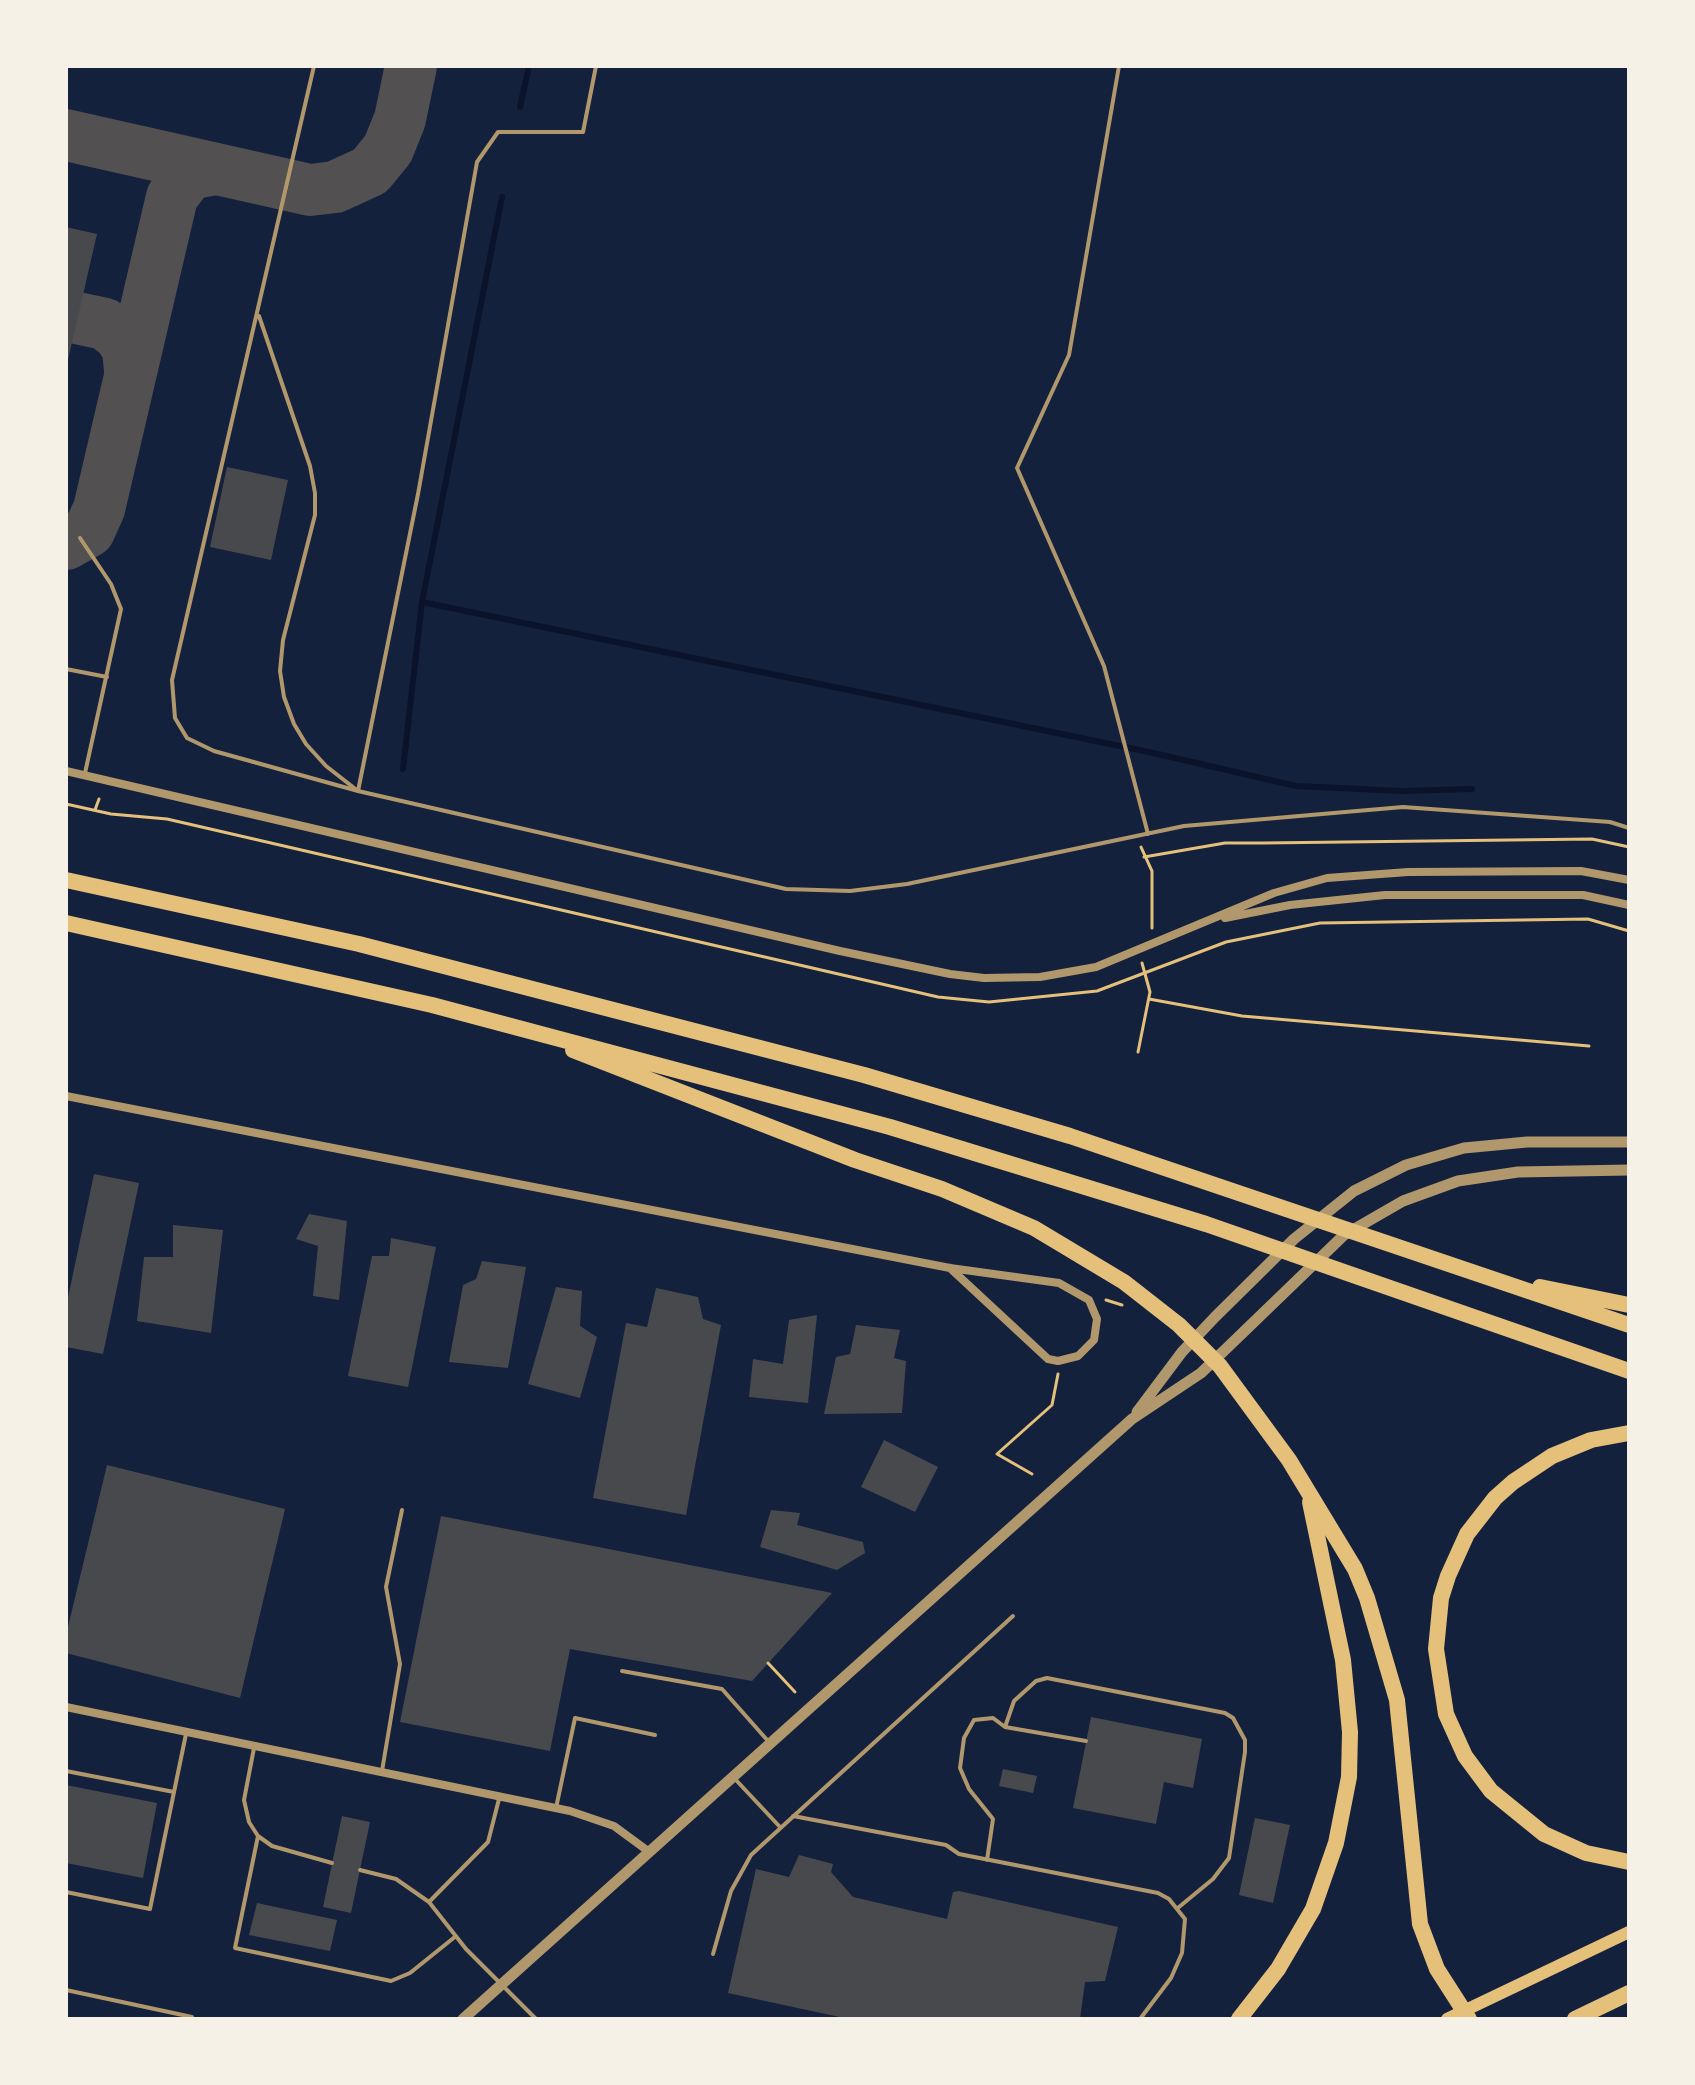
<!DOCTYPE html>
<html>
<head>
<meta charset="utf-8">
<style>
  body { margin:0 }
  #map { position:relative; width:1695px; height:2085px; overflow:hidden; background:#14213d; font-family:Karla,sans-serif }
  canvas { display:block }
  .frame { position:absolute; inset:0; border:68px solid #f6f1e7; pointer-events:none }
</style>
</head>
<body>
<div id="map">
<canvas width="1695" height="2085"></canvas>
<div class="frame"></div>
</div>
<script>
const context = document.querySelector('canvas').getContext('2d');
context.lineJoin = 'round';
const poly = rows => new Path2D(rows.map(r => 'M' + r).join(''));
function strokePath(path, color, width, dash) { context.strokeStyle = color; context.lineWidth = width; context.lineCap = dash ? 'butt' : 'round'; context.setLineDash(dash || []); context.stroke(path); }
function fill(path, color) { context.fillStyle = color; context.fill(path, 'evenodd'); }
const stream = poly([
  [520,107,529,66],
  [422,602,1149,752,1296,786,1402,791,1472,789],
  [403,769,422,602,502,197]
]);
const taxiway = poly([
  [66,135,310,190,335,187,370,171,388,149,400,119,411,66],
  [77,318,105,324,119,335,128,349,130,370],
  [66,544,89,531,99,509,172,197,189,174,216,169]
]);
const building = poly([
  [66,227,97,234,67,364,66,364],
  [227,467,288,480,271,560,210,547],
  [94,1174,139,1183,103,1354,66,1347,66,1307],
  [309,1214,347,1221,339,1300,313,1296,318,1246,296,1239],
  [173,1225,223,1230,211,1333,137,1321,144,1257,173,1257],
  [391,1238,436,1247,408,1387,348,1376,372,1256,389,1256],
  [482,1261,526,1267,508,1368,449,1362,463,1285,476,1279],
  [556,1287,582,1291,580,1326,597,1337,580,1398,528,1384],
  [656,1288,698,1297,703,1319,721,1325,686,1515,593,1498,626,1323,647,1327],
  [817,1315,808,1403,749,1397,753,1359,783,1364,789,1320],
  [856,1325,900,1330,894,1358,906,1361,902,1413,824,1414,836,1357,850,1354],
  [884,1440,938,1467,915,1512,861,1487],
  [107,1465,285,1509,240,1698,66,1653,66,1635],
  [771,1510,800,1513,797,1525,863,1542,865,1553,837,1570,760,1547],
  [441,1516,832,1593,752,1681,570,1649,550,1751,400,1722],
  [1091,1717,1202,1739,1193,1788,1164,1782,1156,1824,1073,1808],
  [1003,1769,1037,1776,1033,1793,999,1786],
  [66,1785,157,1803,143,1878,66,1863],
  [342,1816,370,1822,351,1913,323,1907],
  [1255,1818,1290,1825,1273,1903,1239,1895],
  [799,1855,833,1864,831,1872,853,1897,947,1919,953,1892,959,1891,1118,1927,1105,1981,1085,1982,1080,2019,849,2019,728,1993,756,1869,789,1877],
  [257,1903,337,1920,330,1951,249,1935]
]);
const path = poly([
  [66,804,111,814,167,819,938,997,989,1002,1097,991,1226,942,1320,923,1588,919,1629,931],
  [95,810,99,799],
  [1141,847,1152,871,1152,928],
  [1144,857,1225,843,1263,843,1592,839,1629,847],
  [1149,999,1242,1016,1589,1046],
  [1138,1052,1150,992,1142,963],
  [1106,1300,1122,1305],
  [1032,1474,997,1454,1052,1405,1058,1374],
  [768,1663,795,1692]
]);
const service = poly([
  [314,66,172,680,175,718,187,738,214,751,358,791,786,889,850,891,907,884,1184,826,1403,807,1610,822,1629,828],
  [1119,66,1069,355,1017,468,1104,666,1148,834],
  [259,316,310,466,315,493,315,515,283,640,280,671,284,697,294,724,306,744,326,766,358,791,418,494,477,162,498,132,583,132,596,66],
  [80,538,111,584,121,609,85,773],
  [66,669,107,677],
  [622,1671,722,1689,768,1741],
  [1005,1727,1014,1701,1036,1681,1047,1678,1225,1713,1233,1718,1245,1740,1245,1752,1229,1858,1213,1879,1179,1907],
  [254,1748,244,1800,249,1822,258,1836,272,1846,332,1863],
  [66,1771,174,1792,186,1734],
  [382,1771,400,1664,386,1587,402,1510],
  [735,1779,780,1827],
  [556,1808,575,1718,655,1735],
  [793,1816,946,1845,959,1854,1158,1893,1169,1899,1185,1919,1182,1953,1171,1978,1140,2019],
  [258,1836,235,1948,391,1981,410,1973,456,1936],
  [987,1860,993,1819,969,1789,960,1768,964,1738,974,1720,993,1718,1005,1727,1086,1741],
  [360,1870,396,1879,429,1902,466,1949,536,2019],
  [66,1892,150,1909,174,1792],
  [429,1902,488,1842,499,1799],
  [713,1954,731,1891,751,1855,1013,1616],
  [66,1990,192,2017],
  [191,2019,203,2019]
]);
const minor = poly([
  [66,771,840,951,950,974,984,978,1040,977,1096,967,1274,893,1327,878,1408,872,1581,871,1629,880],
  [1225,918,1290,905,1385,895,1583,895,1629,905],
  [66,1096,950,1268,1059,1283,1089,1300,1097,1319,1094,1340,1078,1356,1058,1361,1048,1359,950,1268],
  [66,1707,570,1811,614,1826,648,1851]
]);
const tertiary = poly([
  [1137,1412,1182,1352,1215,1317,1294,1239,1354,1191,1406,1165,1464,1148,1527,1142,1629,1142],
  [463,2019,1132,1419,1201,1373,1344,1235,1403,1201,1458,1181,1518,1172,1629,1170]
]);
const secondary = poly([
  [1447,2019,1629,1932]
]);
const motorway = poly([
  [66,880,359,944,864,1075,1070,1136,1629,1325],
  [66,923,432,1005,890,1127,1206,1224,1629,1371],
  [573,1050,855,1160,942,1189,1034,1228,1124,1282,1179,1325,1220,1366,1289,1460,1355,1569,1367,1598,1397,1700,1420,1924,1437,1969,1469,2019],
  [1540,1287,1629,1305],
  [1629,1433,1591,1440,1552,1456,1513,1482,1495,1498,1467,1534,1448,1576,1441,1598,1436,1649,1446,1714,1465,1756,1491,1791,1544,1834,1586,1853,1629,1862],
  [1239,2019,1278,1969,1313,1909,1336,1843,1349,1777,1350,1732,1343,1660,1310,1502],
  [1575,2019,1629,1993]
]);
strokePath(stream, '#0b132b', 6);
strokePath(taxiway, '#525050', 52);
fill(building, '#48494c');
strokePath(path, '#e5c07b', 3);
strokePath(service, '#b1986c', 4);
strokePath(minor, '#b1986c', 8);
strokePath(tertiary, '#b1986c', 11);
strokePath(secondary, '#e5c07b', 12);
strokePath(motorway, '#e5c07b', 16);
</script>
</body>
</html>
